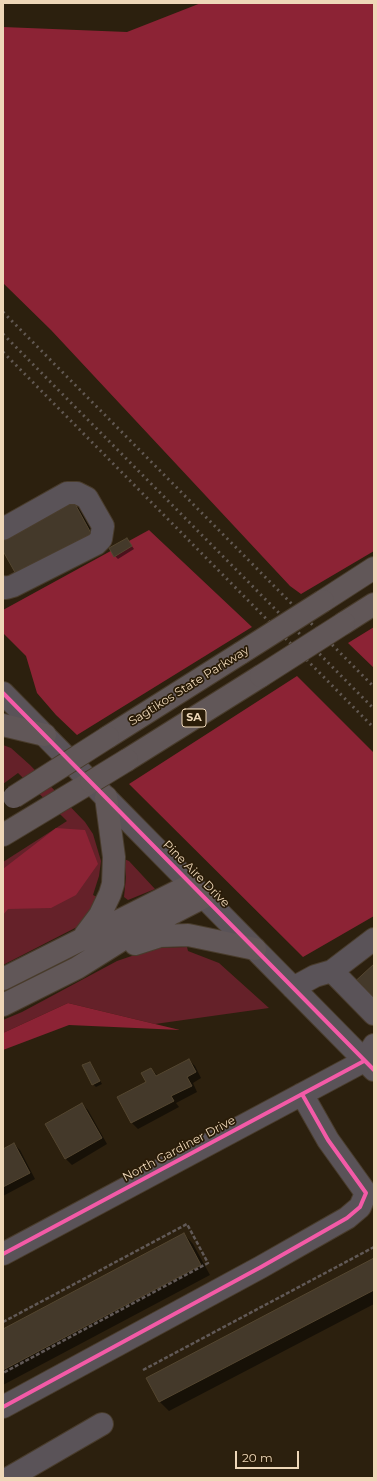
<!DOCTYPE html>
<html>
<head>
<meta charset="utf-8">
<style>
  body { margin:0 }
  #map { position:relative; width:377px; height:1481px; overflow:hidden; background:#2c200e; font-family:Montserrat,sans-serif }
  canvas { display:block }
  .frame { position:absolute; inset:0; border:4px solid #eed7b8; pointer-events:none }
  .scale { position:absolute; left:235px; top:1451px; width:64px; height:18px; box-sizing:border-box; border:2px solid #eed7b8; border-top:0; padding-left:5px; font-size:12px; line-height:14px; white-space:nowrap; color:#eed7b8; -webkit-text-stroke:3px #2a1c08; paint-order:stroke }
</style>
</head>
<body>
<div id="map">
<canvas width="377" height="1481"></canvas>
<div class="frame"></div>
<div class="scale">20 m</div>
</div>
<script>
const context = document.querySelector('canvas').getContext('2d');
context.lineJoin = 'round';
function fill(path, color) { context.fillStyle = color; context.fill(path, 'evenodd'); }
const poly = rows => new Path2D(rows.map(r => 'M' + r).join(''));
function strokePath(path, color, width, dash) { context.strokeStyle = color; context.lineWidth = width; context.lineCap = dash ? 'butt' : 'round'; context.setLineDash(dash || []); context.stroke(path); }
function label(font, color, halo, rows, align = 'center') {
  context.font = font + ' Montserrat,sans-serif'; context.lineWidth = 3.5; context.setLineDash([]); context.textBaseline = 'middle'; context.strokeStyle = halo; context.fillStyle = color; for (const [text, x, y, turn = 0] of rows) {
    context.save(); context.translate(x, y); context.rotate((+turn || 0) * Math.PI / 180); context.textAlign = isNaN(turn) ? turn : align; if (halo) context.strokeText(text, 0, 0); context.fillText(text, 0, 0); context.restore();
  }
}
const green = poly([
  [3,745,11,748,30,765,85,822,93,834,101,861,99,876,93,895,99,898,77,927,3,965,3,862,67,821,18,773,3,784],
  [124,859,129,861,155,889,128,900,124,897,126,877],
  [187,947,188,951,219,963,269,1008,155,1024,68,1003,3,1033,3,1020,22,1012,117,961,155,948]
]);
const forest = poly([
  [201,3,374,3,374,551,301,594,290,586,51,330,3,283,3,27,127,32],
  [149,530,252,627,77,735,56,715,37,693,26,656,3,633,3,610],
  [374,627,374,668,348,643],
  [297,676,374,753,374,916,303,957,129,784],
  [56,828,85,830,98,864,76,895,51,908,8,909,3,915,3,869],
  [68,1003,155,1024,180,1030,69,1025,3,1050,3,1033]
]);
const shadow = poly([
  [74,503,82,511,100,543,3,549,3,542],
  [127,539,134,549,118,559,115,556],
  [189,1060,195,1066,201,1078,193,1083,197,1092,176,1103,179,1107,138,1129,132,1123,119,1098,147,1082,151,1069,158,1076],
  [89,1063,102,1084,96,1087,93,1084],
  [82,1104,88,1110,107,1144,72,1165,66,1159,46,1125],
  [14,1144,20,1150,35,1179,3,1196,3,1150],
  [184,1234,193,1244,210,1275,3,1385,3,1330],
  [374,1260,374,1304,169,1411,160,1402]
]);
const building = poly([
  [74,502,92,535,17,576,3,551,3,541,74,502],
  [127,538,132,546,114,557,109,548,127,538],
  [374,964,374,1008,350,986,374,964],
  [189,1059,196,1072,187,1077,192,1086,171,1096,174,1101,131,1123,117,1097,146,1082,141,1073,151,1068,156,1076,189,1059],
  [90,1062,100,1081,92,1085,82,1065,90,1062],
  [82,1103,102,1138,65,1159,45,1124,82,1103],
  [14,1143,30,1173,3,1187,3,1149,14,1143],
  [184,1233,201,1265,3,1370,3,1329,184,1233],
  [374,1258,374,1290,159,1402,146,1378,374,1258]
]);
const path = poly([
  [3,1322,187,1224,208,1263,3,1373],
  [143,1370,374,1247]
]);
const minor = poly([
  [3,529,67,493,77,493,87,498,103,526,101,539,96,544,13,586,6,588,3,587],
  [3,693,374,1070],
  [332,971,374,1014],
  [293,988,315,976,332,971,374,939],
  [3,1254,364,1061,374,1045],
  [3,1407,261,1267,347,1218,360,1207,366,1193,328,1140,302,1094],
  [9,1478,102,1424]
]);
const highway = poly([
  [323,601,374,568],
  [344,623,374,604],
  [3,725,45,735],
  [108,737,241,653],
  [127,760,261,676],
  [3,835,91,782],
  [85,935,100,915,110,894,113,884,114,857,106,797],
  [135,944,160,936,188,935,255,949],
  [3,979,192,884],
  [3,1005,77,968,128,936,204,897]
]);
const rail = poly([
  [3,312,374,687],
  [3,334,374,709],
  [3,352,374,728]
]);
const highwayBridge = poly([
  [241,653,323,601],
  [261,676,344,623],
  [91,782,127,760],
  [14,797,108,737]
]);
const cycleway = poly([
  [3,693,374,1070],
  [3,1254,364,1061],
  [3,1407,261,1267,347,1218,360,1207,366,1193,328,1140,302,1094]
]);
const shields = [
  [194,718,24]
];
const shieldNames = [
  ["SA",194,718]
];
const streetNames = [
  ["Sagtikos State Parkway",189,686,-32],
  ["Pine Aire Drive",196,874,45],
  ["North Gardiner Drive",179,1149,-28]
];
fill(green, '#652129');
fill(forest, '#8c2335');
fill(shadow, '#0007');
fill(building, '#44392a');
strokePath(building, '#544630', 1);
strokePath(minor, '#493c2c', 24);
strokePath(highway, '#493c2c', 24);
strokePath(path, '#615957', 2.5, [4, 2]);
strokePath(minor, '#5a5358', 22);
strokePath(highway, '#615758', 22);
strokePath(rail, '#625953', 3, [2, 4]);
strokePath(highwayBridge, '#493c2c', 24, []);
strokePath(highwayBridge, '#615758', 22);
strokePath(cycleway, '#f35aa7', 4);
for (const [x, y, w] of shields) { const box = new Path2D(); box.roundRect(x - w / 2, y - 9, w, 18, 3); context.fillStyle = '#2a1c08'; context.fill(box); strokePath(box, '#eed7b8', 1); }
label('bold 11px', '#eed7b8', null, shieldNames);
label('12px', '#eed7b8', '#2a1c08', streetNames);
</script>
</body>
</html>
